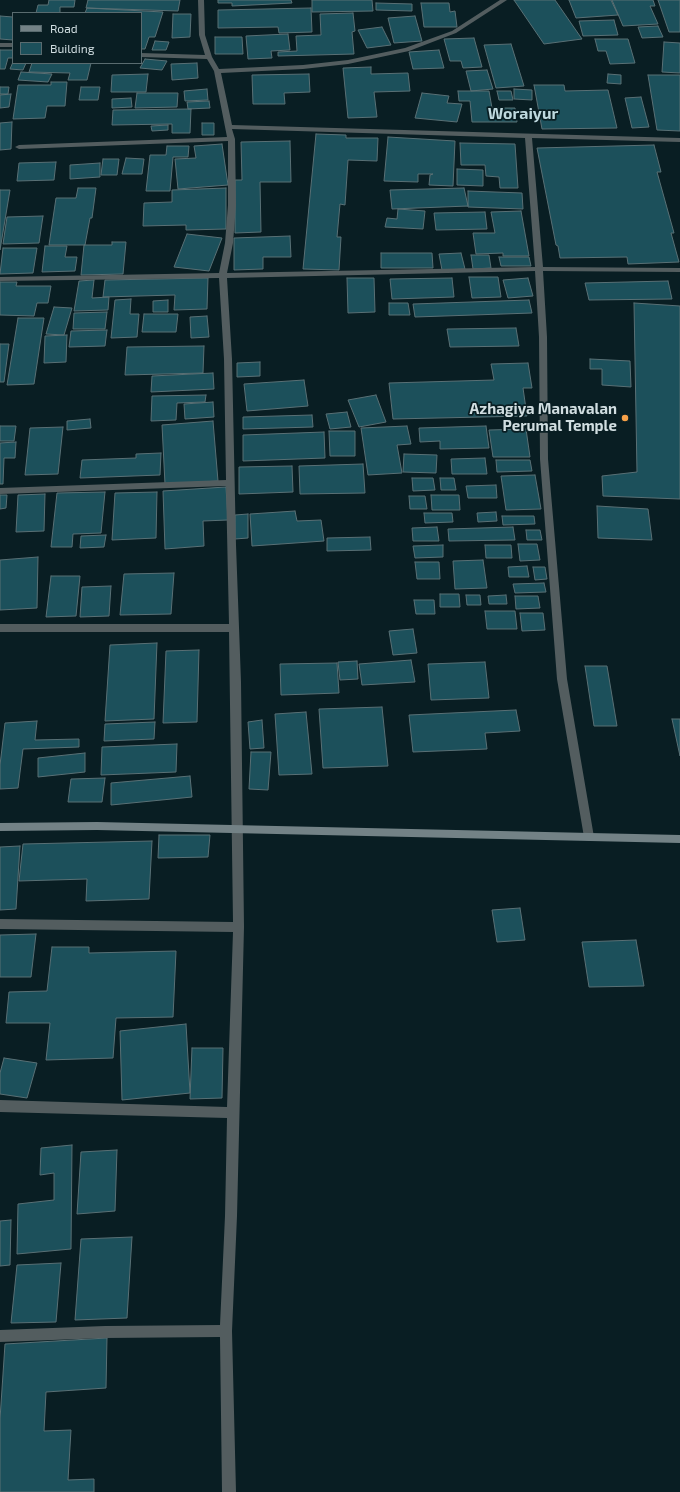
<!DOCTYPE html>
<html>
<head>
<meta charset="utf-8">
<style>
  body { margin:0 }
  #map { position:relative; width:680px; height:1492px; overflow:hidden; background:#091e23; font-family:"Exo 2",sans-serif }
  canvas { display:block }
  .legend { position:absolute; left:12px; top:12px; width:130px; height:52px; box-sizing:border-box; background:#091e23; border:1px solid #596b6f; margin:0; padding:5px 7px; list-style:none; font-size:12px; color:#d1dee1 }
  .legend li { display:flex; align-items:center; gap:8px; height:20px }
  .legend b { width:20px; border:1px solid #596b6f }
</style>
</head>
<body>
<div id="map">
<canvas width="680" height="1492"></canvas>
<ul class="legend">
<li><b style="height:5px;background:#738286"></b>Road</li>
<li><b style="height:11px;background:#1c505b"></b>Building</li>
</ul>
</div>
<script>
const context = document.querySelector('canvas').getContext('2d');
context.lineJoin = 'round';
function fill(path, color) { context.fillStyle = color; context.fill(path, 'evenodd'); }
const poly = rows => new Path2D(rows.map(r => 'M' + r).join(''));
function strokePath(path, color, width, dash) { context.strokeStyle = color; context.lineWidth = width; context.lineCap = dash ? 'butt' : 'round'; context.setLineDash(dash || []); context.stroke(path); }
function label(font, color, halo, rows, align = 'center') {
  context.font = font + ' "Exo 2",sans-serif'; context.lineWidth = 3.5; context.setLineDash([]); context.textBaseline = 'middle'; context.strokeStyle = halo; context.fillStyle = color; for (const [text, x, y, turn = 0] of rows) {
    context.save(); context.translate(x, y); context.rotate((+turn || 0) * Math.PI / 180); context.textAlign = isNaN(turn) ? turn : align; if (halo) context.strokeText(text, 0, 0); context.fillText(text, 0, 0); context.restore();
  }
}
const building = poly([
  [49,0,75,0,74,7,60,7,60,13,36,13,38,5,48,5,49,0],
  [88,0,180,0,178,11,86,8,88,0],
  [218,0,291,0,292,3,232,6,232,3,218,3,218,0],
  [312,0,372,0,373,11,312,12,312,0],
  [514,0,555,0,582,39,544,44,514,0],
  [569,0,611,0,618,15,576,18,569,0],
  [612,0,653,0,655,6,650,6,658,24,623,26,612,0],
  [658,0,680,0,680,32,669,32,658,0],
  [376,3,412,4,412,11,376,10,376,3],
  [421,3,449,3,450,12,455,11,457,27,424,27,421,3],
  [87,8,163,12,155,37,149,37,145,49,141,49,141,13,85,13,87,8],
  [311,8,312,32,279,33,278,27,218,28,218,10,311,8],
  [353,13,355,31,352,32,354,54,278,56,278,52,297,51,296,36,321,35,320,14,353,13],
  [173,14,191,14,190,37,172,38,173,14],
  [0,16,13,17,13,40,0,39,0,16],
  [415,16,422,41,394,43,388,18,415,16],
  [614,20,618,35,583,36,579,21,614,20],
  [658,26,663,37,642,38,638,27,658,26],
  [382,27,391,45,367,48,358,30,382,27],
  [288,34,290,50,271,51,272,58,248,59,246,36,288,34],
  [215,37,242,37,243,54,215,54,215,37],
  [474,38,482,67,463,68,461,61,450,61,444,39,474,38],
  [595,39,628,39,635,63,610,64,606,51,598,51,595,39],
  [155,41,169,42,166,50,152,50,155,41],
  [664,42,680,43,680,73,662,72,664,42],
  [511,44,524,86,496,88,484,45,511,44],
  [0,50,13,50,13,58,8,58,5,69,0,69,0,50],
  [439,50,444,68,413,69,409,52,439,50],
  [145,59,167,61,162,70,140,68,145,59],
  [13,62,13,63,26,63,23,70,10,69,13,62],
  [32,63,91,63,87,80,68,80,70,73,29,72,32,63],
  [197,63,198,78,172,80,171,64,197,63],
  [371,67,371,74,408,73,410,91,374,92,377,117,348,118,343,68,371,67],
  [487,70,493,89,471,91,466,71,487,70],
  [21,72,52,74,48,82,18,80,21,72],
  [148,74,146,92,111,92,112,75,148,74],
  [309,74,310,92,284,93,285,104,253,104,252,75,309,74],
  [608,74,621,75,621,84,607,83,608,74],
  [648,75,680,75,680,131,657,130,648,75],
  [51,82,67,82,65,106,47,106,45,118,13,119,18,85,51,85,51,82],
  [534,85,564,85,565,91,608,90,617,128,542,129,534,85],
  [0,87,9,87,8,94,0,94,0,87],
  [81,87,100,87,98,100,79,100,81,87],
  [207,89,208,100,185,101,184,91,207,89],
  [514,89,532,90,532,100,514,99,514,89],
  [458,91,489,91,492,108,515,108,517,122,472,122,470,101,459,101,458,91],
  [497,91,511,91,513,100,499,100,497,91],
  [137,93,178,93,177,107,135,108,137,93],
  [422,93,449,96,447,103,462,104,457,122,415,118,422,93],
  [11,94,9,107,0,108,0,95,11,94],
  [641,97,649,127,632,128,625,98,641,97],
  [131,98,132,107,112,108,112,99,131,98],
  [209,101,210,108,188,109,187,102,209,101],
  [191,109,190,133,172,133,172,124,112,125,113,110,191,109],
  [12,122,11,149,0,150,0,123,12,122],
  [202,123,214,123,214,135,202,135,202,123],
  [168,125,168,130,152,131,151,126,168,125],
  [316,134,346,135,346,138,378,138,377,161,348,160,345,205,340,204,337,237,341,237,339,270,303,269,316,134],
  [388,137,455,141,453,186,429,185,430,175,433,174,418,174,418,182,384,181,388,137],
  [290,141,291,182,260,182,261,232,235,233,235,180,242,180,241,142,290,141],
  [460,143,515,144,518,188,500,188,499,177,486,176,485,165,461,165,460,143],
  [222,144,228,185,178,189,175,159,196,158,194,146,222,144],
  [654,145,661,172,657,172,674,233,671,233,679,262,628,264,627,257,560,258,558,246,556,245,537,148,654,145],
  [167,146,189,146,188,157,173,157,170,191,146,191,150,155,166,155,167,146],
  [126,158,144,159,142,174,122,174,126,158],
  [103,159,119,159,117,175,101,175,103,159],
  [56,162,54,180,17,181,19,163,56,162],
  [100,163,100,177,70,179,70,165,100,163],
  [457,169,483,170,483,186,457,185,457,169],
  [78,188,96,188,92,218,90,218,85,245,49,245,56,198,76,198,78,188],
  [226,188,226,229,186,230,186,225,143,226,144,203,172,202,172,190,226,188],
  [464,188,468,206,392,209,390,190,464,188],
  [0,190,10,190,0,250,0,190],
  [468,191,522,193,523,209,468,207,468,191],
  [398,209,425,211,423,229,385,227,387,218,397,219,398,209],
  [521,211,529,256,503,256,503,253,476,254,473,233,495,233,491,212,521,211],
  [485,212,487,229,436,230,434,213,485,212],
  [43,216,39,243,3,244,7,217,43,216],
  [187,234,222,238,209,271,174,267,187,234],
  [290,236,291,257,263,257,263,269,234,270,234,238,290,236],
  [112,242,126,242,123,274,81,275,84,245,112,245,112,242],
  [45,246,67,246,65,257,77,257,75,271,42,272,45,246],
  [3,248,37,248,33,273,0,274,3,248],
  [381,253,432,253,433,268,381,268,381,253],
  [461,253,465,269,442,270,439,254,461,253],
  [471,255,489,255,491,268,473,269,471,255],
  [499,257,529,257,531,266,501,266,499,257],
  [469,277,498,277,501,297,472,298,469,277],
  [208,278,207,309,174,310,175,295,103,297,105,280,208,278],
  [347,278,374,278,375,312,348,313,347,278],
  [452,278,454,297,392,299,390,279,452,278],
  [528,278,533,296,508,298,503,280,528,278],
  [94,280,92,298,109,297,108,310,74,311,79,281,94,280],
  [668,281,672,299,589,300,585,283,668,281],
  [0,282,17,282,16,286,51,286,48,303,37,303,34,316,0,315,0,282],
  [131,299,130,314,139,314,137,337,111,338,115,300,131,299],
  [168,300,168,312,153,312,153,301,168,300],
  [529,300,532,313,415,317,413,304,529,300],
  [389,303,408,303,410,315,389,315,389,303],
  [634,303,680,306,680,499,603,496,602,476,637,472,634,303],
  [54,307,72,308,64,335,46,334,54,307],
  [107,312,105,329,73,329,74,313,107,312],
  [144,314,178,314,176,332,142,332,144,314],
  [207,316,209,337,191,338,190,317,207,316],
  [18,318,44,318,34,384,7,385,18,318],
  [516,328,519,346,450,347,447,329,516,328],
  [107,330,105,346,69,347,71,331,107,330],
  [67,335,66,362,44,363,45,336,67,335],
  [0,344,9,344,4,382,0,382,0,344],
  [204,346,203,373,125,375,127,347,204,346],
  [590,359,630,361,631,387,602,385,602,369,590,369,590,359],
  [260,362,260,376,237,377,237,363,260,362],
  [528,363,532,388,523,388,527,416,393,419,389,383,494,380,491,364,528,363],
  [213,373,214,389,151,392,152,376,213,373],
  [304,380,308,406,247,411,244,384,304,380],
  [206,395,205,402,177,403,176,420,151,421,152,396,206,395],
  [376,395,386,422,359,427,348,400,376,395],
  [213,402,214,417,185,419,184,404,213,402],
  [347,412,351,427,330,429,326,414,347,412],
  [312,415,313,427,243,429,243,417,312,415],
  [90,419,91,428,67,430,67,421,90,419],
  [213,421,218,481,165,484,162,425,213,421],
  [0,426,16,426,14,441,0,441,0,426],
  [407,426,411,444,397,445,402,473,368,475,361,428,407,426],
  [486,426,489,448,440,449,440,441,420,442,419,428,486,426],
  [63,427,58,474,25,475,30,428,63,427],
  [526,429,530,457,493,457,489,430,526,429],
  [329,431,355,431,355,456,330,456,329,431],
  [324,432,325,458,243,461,243,435,324,432],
  [16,442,15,458,4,458,3,484,0,484,0,443,16,442],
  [161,453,160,475,80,478,82,460,136,458,136,454,161,453],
  [404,454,437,455,436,473,403,472,404,454],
  [485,458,487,474,452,474,451,459,485,458],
  [496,460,530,460,532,471,497,472,496,460],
  [363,464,365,493,300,494,299,466,363,464],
  [292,466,293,492,239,494,239,467,292,466],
  [535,475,541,509,506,510,501,476,535,475],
  [412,478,433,478,435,490,413,491,412,478],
  [440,478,454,478,456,490,441,490,440,478],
  [496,485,497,498,468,498,466,486,496,485],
  [226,487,228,520,203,521,204,546,165,549,163,491,226,487],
  [105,492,101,533,73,534,72,547,51,547,57,493,105,492],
  [157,492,156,538,112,540,115,493,157,492],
  [45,494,44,531,16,532,18,495,45,494],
  [0,495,7,495,6,508,0,509,0,495],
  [431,495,459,495,460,510,432,510,431,495],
  [409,496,425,496,427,509,410,509,409,496],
  [597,506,648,509,652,540,598,538,597,506],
  [295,511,297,521,321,520,324,541,252,546,250,514,295,511],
  [496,512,497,521,478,522,477,513,496,512],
  [424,513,452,513,453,522,425,523,424,513],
  [248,514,248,538,235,539,235,515,248,514],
  [502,516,534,516,535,524,503,525,502,516],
  [437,527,439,541,413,541,412,528,437,527],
  [513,527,515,540,449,541,448,529,513,527],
  [526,530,540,530,542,540,527,540,526,530],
  [106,535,104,547,80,548,81,536,106,535],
  [370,537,371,550,327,551,327,538,370,537],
  [518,544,537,544,540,560,520,561,518,544],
  [443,545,443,557,415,558,413,546,443,545],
  [485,545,511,545,512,558,486,558,485,545],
  [38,557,37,608,0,610,0,560,38,557],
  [483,560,487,588,455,589,453,561,483,560],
  [415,562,439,562,440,579,417,579,415,562],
  [527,566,529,577,509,577,508,567,527,566],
  [533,567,545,567,547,579,535,580,533,567],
  [174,573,171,614,120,615,124,574,174,573],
  [51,576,80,576,76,616,46,617,51,576],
  [544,583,546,592,515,593,513,584,544,583],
  [111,586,109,616,80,617,82,587,111,586],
  [440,594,459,594,460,607,440,607,440,594],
  [466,595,480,595,481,605,467,605,466,595],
  [506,595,507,604,489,604,488,596,506,595],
  [515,596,538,596,540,608,516,609,515,596],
  [414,600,434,600,435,614,416,614,414,600],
  [485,611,515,611,517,629,487,629,485,611],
  [520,613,543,613,545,630,522,631,520,613],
  [413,629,417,653,393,655,389,631,413,629],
  [157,643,154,719,105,721,110,645,157,643],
  [199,650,197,722,163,723,166,651,199,650],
  [411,660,415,682,362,685,359,664,411,660],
  [357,661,358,679,340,680,338,662,357,661],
  [485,662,489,698,431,700,428,664,485,662],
  [337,663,339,693,281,695,280,664,337,663],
  [585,666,607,666,617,726,594,726,585,666],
  [382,707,388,766,323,768,319,709,382,707],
  [516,710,520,731,485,733,487,749,413,752,409,715,516,710],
  [306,712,312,774,279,775,275,714,306,712],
  [672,719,680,719,680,756,672,719],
  [262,720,264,748,250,749,248,722,262,720],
  [37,721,35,740,79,739,79,747,23,749,18,788,0,789,0,765,5,723,37,721],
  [155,722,154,739,104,741,105,724,155,722],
  [177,744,176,772,101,775,102,747,177,744],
  [251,752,271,752,268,790,249,789,251,752],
  [85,753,85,772,38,777,38,758,85,753],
  [190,776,192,797,111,805,111,783,190,776],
  [105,778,102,802,68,802,71,779,105,778],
  [159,835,210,835,208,857,158,858,159,835],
  [152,841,149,899,86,901,87,879,19,881,23,844,152,841],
  [20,846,16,909,0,910,0,847,20,846],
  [520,908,525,940,497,942,492,910,520,908],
  [36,934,31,977,0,977,0,935,36,934],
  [636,940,644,986,589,987,582,942,636,940],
  [52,947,89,947,89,953,176,951,173,1017,116,1018,113,1058,46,1060,50,1023,6,1023,9,992,47,991,52,947],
  [186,1024,190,1093,122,1100,120,1031,186,1024],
  [192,1048,223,1048,222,1098,190,1099,192,1048],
  [4,1058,37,1063,27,1098,0,1094,0,1073,4,1058],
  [72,1145,71,1249,17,1254,18,1204,54,1200,54,1173,40,1175,41,1148,72,1145],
  [117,1150,115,1211,77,1214,81,1152,117,1150],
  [11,1220,10,1265,0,1266,0,1221,11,1220],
  [132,1237,127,1318,75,1320,81,1239,132,1237],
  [61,1263,56,1322,11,1323,17,1265,61,1263],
  [107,1338,106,1388,46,1392,44,1431,71,1430,68,1480,94,1479,94,1492,0,1492,0,1419,5,1344,107,1338]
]);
const street = poly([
  [198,0,204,0,205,35,212,57,219,69,303,65,348,60,405,48,452,31,500,0,507,0,456,33,409,51,348,64,303,69,221,73,232,125,680,138,680,142,532,138,543,267,680,268,680,272,543,271,547,337,548,459,567,679,594,837,593,840,589,841,585,840,584,837,557,679,540,459,539,337,535,271,227,278,232,359,236,545,241,682,244,927,237,1216,232,1331,236,1492,222,1492,220,1337,105,1338,0,1342,0,1330,105,1326,220,1325,225,1216,227,1118,0,1112,0,1100,227,1107,233,932,0,929,0,919,233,922,229,632,0,632,0,624,229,624,226,486,0,494,0,488,226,480,224,359,219,278,0,281,0,277,219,273,225,243,228,205,228,141,19,149,15,147,19,145,227,137,214,71,207,59,141,57,141,53,205,55,199,35,198,0],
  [232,129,525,138,535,267,227,273,233,243,236,205,235,139,232,129],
  [0,43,13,43,13,47,0,47,0,43]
]);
const secondary = poly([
  [97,822,680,835,680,843,97,830,0,831,0,823,97,822]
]);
const markers = [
  [625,418,4,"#f7a148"]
];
const poiNames = [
  ["Azhagiya Manavalan",617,409],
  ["Perumal Temple",617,426]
];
const farDistrictnames = [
  ["Woraiyur",523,114]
];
fill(building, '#1c505b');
strokePath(building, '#597075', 1);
fill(street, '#535d5f');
fill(secondary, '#738286');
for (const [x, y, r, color] of markers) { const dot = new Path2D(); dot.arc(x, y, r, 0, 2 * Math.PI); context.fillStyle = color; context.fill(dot); strokePath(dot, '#091e23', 1.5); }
label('bold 15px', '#d1dee1', '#091e23', poiNames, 'right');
label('bold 16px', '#bfd9df', '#091e23', farDistrictnames);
</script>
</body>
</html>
